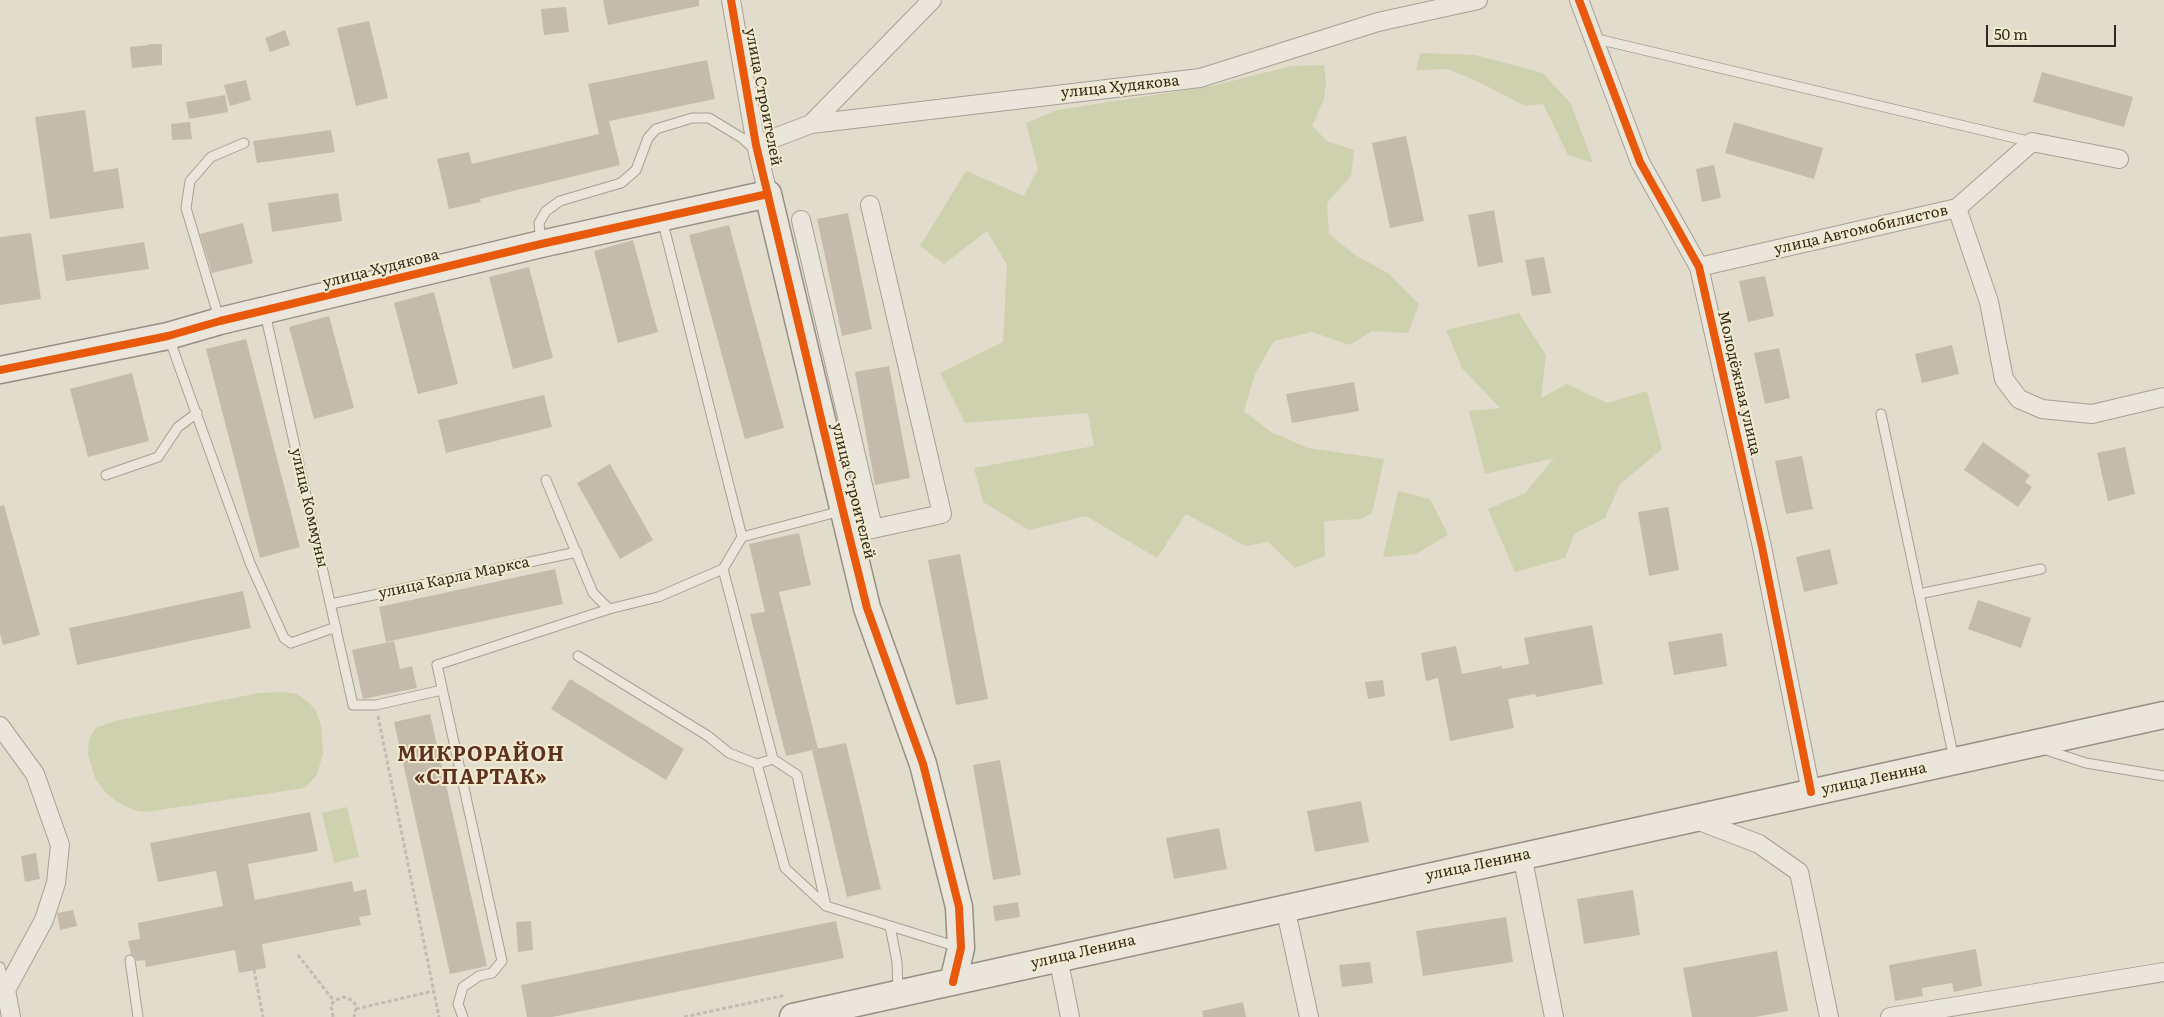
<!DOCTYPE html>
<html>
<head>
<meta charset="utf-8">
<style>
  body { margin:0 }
  #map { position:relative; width:2164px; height:1017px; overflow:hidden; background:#e1dccb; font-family:Literata,serif }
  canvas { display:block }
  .scale { position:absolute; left:1986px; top:25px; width:130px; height:22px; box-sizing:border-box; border:2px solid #332a1d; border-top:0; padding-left:6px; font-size:15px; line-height:18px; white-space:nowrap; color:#332a1d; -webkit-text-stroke:4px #f3ebd0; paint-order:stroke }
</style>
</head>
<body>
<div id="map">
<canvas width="2164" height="1017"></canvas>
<div class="scale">50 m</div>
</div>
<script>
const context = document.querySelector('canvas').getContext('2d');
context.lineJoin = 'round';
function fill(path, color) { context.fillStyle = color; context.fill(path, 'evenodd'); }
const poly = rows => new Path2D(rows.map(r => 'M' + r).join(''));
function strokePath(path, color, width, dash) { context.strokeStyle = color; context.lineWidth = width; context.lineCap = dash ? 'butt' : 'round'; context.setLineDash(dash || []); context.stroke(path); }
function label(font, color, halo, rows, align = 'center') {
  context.font = font + ' Literata,serif'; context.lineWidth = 4; context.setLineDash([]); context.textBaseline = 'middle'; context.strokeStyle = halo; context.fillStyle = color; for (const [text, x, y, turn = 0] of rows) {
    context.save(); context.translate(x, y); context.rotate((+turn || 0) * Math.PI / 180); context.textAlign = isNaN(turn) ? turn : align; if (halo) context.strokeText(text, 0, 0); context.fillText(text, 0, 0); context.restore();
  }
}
const green = poly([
  [1420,53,1475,55,1543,73,1571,104,1593,163,1568,155,1543,104,1525,106,1481,83,1448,69,1416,70],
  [1324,65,1326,83,1324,99,1312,126,1327,141,1354,150,1351,176,1327,203,1329,234,1355,255,1388,273,1419,304,1408,333,1372,331,1350,345,1312,332,1274,341,1255,374,1244,411,1271,432,1308,448,1384,459,1372,513,1362,519,1324,521,1325,556,1295,568,1268,542,1246,546,1186,514,1157,558,1086,516,1029,530,983,502,974,468,1094,446,1088,413,965,423,940,373,1003,342,1007,265,987,231,944,264,920,246,966,171,1024,196,1038,169,1026,123,1057,110,1212,86,1291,66],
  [1519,313,1546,355,1541,398,1567,384,1607,403,1647,391,1662,449,1620,484,1605,518,1575,533,1565,558,1515,572,1488,509,1525,493,1554,458,1485,474,1469,411,1500,408,1462,368,1446,330],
  [1398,491,1430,499,1448,535,1416,554,1383,557],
  [284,692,297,694,308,702,316,710,321,726,323,753,317,775,305,788,146,812,133,810,116,801,105,792,95,778,88,754,89,739,96,728,115,721,259,693],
  [347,807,359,857,334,863,322,813]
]);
const building = poly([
  [603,0,699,0,699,6,608,25],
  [566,7,569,32,544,35,541,9],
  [369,21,388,98,356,106,337,28],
  [285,30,290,45,270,52,265,38],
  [149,44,162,44,162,65,132,68,130,47,149,45],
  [707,60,715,99,609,121,620,165,480,199,481,202,449,209,437,159,469,152,472,164,599,134,588,84],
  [2042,72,2133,97,2124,127,2033,102],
  [246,80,251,100,230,106,224,85],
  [225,95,228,112,189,119,186,102],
  [85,110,94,172,118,168,124,208,50,219,35,117],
  [190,122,192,139,172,140,171,124],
  [1734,122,1823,148,1814,179,1725,153],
  [331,130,335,152,257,163,253,141],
  [1406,136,1424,221,1390,228,1372,143],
  [1714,165,1721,198,1702,202,1696,169],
  [338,193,342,221,272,232,268,203],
  [1494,210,1503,262,1478,267,1468,215],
  [848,213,872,329,842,336,817,219],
  [243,223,253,263,212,273,200,234],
  [729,225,784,428,745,439,689,235],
  [31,233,41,299,0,305,0,237],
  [633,240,658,332,618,343,594,251],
  [144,242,149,269,66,281,62,255],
  [1544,257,1551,293,1532,296,1525,260],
  [529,267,553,358,513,369,489,277],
  [1765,276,1774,316,1748,322,1739,281],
  [434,292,458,384,418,394,394,303],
  [329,316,354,408,314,419,289,327],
  [246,339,300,547,260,558,206,349],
  [1952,345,1959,374,1922,383,1915,354],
  [1779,348,1790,398,1765,404,1754,353],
  [889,366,910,478,875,485,855,372],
  [132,373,149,441,88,457,70,389],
  [1354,382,1359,411,1292,423,1286,394],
  [544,395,552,427,446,453,438,420],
  [1983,442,2030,475,2025,482,2032,487,2018,507,1964,470],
  [2125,447,2135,494,2108,501,2097,453],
  [1802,456,1813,509,1786,514,1775,461],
  [610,464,653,540,620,559,577,483],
  [4,505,40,635,3,645,0,633,0,506],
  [1668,507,1679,570,1649,576,1638,512],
  [799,533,811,585,779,592,818,749,786,756,750,614,765,612,749,544],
  [1830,549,1838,584,1804,592,1796,557],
  [960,554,988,699,956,705,928,560],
  [555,569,563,604,386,642,379,607],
  [243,591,251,628,77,665,69,628],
  [1978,600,2031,618,2021,648,1968,629],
  [1592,625,1603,684,1536,697,1535,694,1508,699,1514,728,1450,741,1438,678,1426,681,1421,653,1456,646,1462,674,1502,666,1502,669,1529,664,1524,638],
  [1722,633,1727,666,1674,675,1668,642],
  [394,641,400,669,412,666,417,688,363,699,352,650],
  [570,679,684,749,666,780,551,709],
  [1383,680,1385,696,1368,699,1365,682],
  [430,714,487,966,450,974,394,722],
  [846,743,881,889,847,897,812,750],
  [1000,760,1021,875,993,880,973,765],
  [1361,801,1369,842,1315,852,1307,811],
  [310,812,318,851,248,864,255,900,352,881,354,892,366,889,371,915,359,917,361,925,262,944,266,968,239,973,235,950,146,967,145,960,136,961,135,956,131,954,128,941,140,939,138,923,223,906,216,871,158,882,150,843],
  [1219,828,1227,869,1174,879,1166,838],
  [36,853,40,879,25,882,21,856],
  [1633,890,1640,935,1584,944,1577,899],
  [1018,902,1020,917,995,921,993,906],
  [73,910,77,926,60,930,57,913],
  [1506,917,1513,962,1423,976,1416,931],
  [531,921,533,950,518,952,516,922],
  [836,921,844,958,552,1017,527,1017,521,985],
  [1976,949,1982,986,1954,992,1952,983,1922,988,1923,996,1895,1001,1889,965],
  [1777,951,1788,1011,1755,1017,1692,1017,1683,968],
  [1370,962,1373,983,1342,987,1339,965],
  [1243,1002,1246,1017,1203,1017,1202,1011]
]);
const path = poly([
  [378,716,439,1017],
  [298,955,334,1001],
  [254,970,263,1017],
  [356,1009,433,991],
  [333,1017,331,1005,334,1001,343,997,352,1000,355,1004,356,1009,354,1017],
  [684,1017,786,995]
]);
const lane = poly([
  [1593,38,2032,142],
  [662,219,742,537],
  [541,243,539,223,546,211,560,201,621,183,636,170,648,138,656,129,692,118,709,118,742,138,755,150],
  [265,313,353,705,376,705,442,690],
  [219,318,186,208,190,181,211,157,244,143],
  [169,338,250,563,284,638,291,643,336,627],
  [1881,414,1954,759],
  [106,475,158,457,178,427,197,413],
  [546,480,593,593,609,609],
  [723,569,773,759,797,775,826,906,958,947],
  [1919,594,2041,569],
  [331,604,577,552],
  [578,656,708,736,729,753,757,764,773,759],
  [2043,749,2086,763,2164,776],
  [757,764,785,868,826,906],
  [890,926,897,962,898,991],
  [130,960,138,1017],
  [0,967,5,987],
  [463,1017,458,1004,463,987,479,976,492,973,502,961,437,665,609,609,658,597,723,569,742,537,841,511]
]);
const street = poly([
  [731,0,756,145,768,194],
  [1579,0,1640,162,1699,267,1762,547,1811,792],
  [811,124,932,0],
  [756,145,811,124,1200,78,1378,22,1478,0],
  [1957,208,1989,302,2004,379,2019,399,2042,409,2092,414,2164,397],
  [801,220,873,528],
  [1699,267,1957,208,2032,142,2119,159],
  [849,534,942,514,870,205],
  [0,726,35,774,60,845,56,883,44,920,6,990,11,1017],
  [1694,819,1759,844,1799,872,1829,1017],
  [1522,855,1554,1017],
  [1285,907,1309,1017],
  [1058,957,1070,1017],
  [1890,1017,2164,972]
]);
const secondary = poly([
  [0,370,168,336,220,321,541,244,768,194,867,608,923,764,959,907,961,948,953,982],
  [793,1017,2164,715]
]);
const cycleway = poly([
  [731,0,756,145,843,511,867,608,923,764,959,907,961,948,953,982],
  [1579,0,1640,162,1699,267,1762,547,1811,792],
  [0,370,168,336,220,321,541,244,768,194]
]);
const streetNames = [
  ["улица Худякова",1120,87,-6],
  ["улица Строителей",763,97,79],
  ["улица Автомобилистов",1861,230,-13],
  ["улица Худякова",381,269,-14],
  ["Молодёжная улица",1739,383,77],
  ["улица Строителей",853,491,76],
  ["улица Коммуны",309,508,77],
  ["улица Карла Маркса",454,578,-12],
  ["улица Ленина",1874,779,-12],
  ["улица Ленина",1478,865,-12],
  ["улица Ленина",1083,952,-13]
];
const districtNames = [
  ["МИКРОРАЙОН",481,755],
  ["«СПАРТАК»",481,778]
];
fill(green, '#ced1ae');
fill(building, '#c5bbac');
strokePath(lane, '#a6a194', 11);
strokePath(street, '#a6a194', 20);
strokePath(secondary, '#969084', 29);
strokePath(path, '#c2bdb3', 3, [4, 2.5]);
strokePath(lane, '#eae6db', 9);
strokePath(street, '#eae6db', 18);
strokePath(secondary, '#eae6db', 26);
strokePath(cycleway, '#e8590c', 8);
label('15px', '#332a1d', '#f3ebd0', streetNames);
context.letterSpacing = '1px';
label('bold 20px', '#5d311f', '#f3ebd0', districtNames);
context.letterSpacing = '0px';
</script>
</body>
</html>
